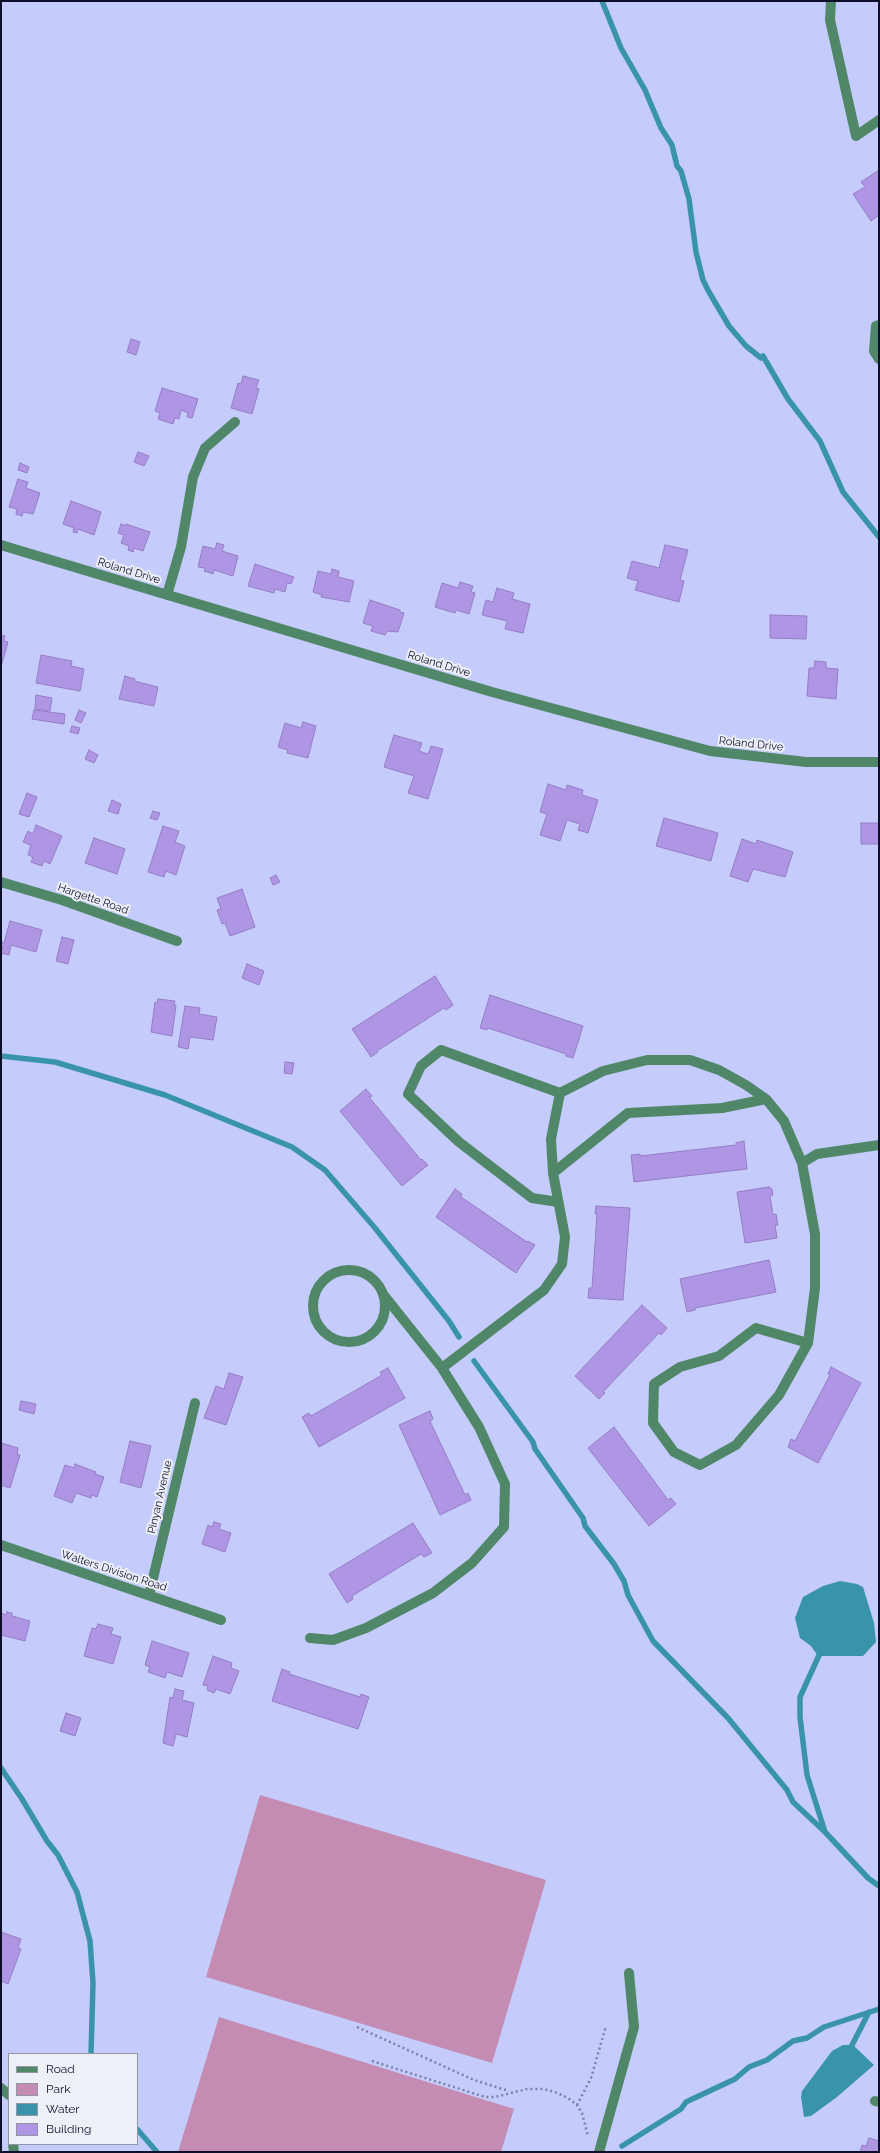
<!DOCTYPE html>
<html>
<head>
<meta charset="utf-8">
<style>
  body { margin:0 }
  #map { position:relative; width:880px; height:2153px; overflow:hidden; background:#c5ccfb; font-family:Raleway,sans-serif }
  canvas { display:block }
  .frame { position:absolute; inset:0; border:2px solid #0d0e2a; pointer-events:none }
  .legend { position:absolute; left:8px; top:2053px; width:130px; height:92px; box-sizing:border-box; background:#eef0f8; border:1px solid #9496a6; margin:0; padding:5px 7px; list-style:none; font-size:12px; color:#0d0e2a }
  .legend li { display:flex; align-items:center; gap:8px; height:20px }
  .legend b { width:20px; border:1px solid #9496a6 }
</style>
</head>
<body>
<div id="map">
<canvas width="880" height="2153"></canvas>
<div class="frame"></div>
<ul class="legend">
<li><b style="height:5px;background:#4f8768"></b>Road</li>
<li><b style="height:11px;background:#c48bb3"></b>Park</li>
<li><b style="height:11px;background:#3994ab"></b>Water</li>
<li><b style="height:11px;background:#af96e4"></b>Building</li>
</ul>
</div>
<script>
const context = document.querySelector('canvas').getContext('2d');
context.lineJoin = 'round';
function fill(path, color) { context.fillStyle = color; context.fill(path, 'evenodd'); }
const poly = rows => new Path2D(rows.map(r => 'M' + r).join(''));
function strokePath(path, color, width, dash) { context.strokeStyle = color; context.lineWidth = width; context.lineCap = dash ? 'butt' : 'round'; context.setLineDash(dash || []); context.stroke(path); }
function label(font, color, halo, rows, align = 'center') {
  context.font = font + ' Raleway,sans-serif'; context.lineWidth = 4; context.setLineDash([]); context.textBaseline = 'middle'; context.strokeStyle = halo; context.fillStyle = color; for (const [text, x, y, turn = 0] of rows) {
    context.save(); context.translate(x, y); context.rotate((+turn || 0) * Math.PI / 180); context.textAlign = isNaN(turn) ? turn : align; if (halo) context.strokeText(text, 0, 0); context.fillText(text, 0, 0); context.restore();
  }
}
const green = poly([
  [260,1795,546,1880,492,2063,206,1977],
  [219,2017,514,2109,501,2152,178,2152]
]);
const water = poly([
  [840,1581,857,1584,863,1587,874,1623,876,1642,863,1656,818,1656,811,1646,800,1638,795,1618,803,1597,823,1586],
  [843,2045,853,2045,874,2065,837,2097,811,2116,804,2117,801,2097,802,2091,832,2051]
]);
const stream = poly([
  [602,1,621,48,645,90,661,128,672,145,677,166,681,171,689,199,696,252,703,280,709,292,729,326,746,346,761,358,763,356,788,399,820,441,843,492,879,537],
  [1,1056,55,1062,165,1095,292,1147,325,1170,375,1228,449,1321,459,1337],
  [474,1361,533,1442,535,1449,583,1518,585,1526,614,1564,624,1581,628,1595,653,1641,728,1718,787,1790,793,1802,825,1832,868,1878,879,1886],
  [821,1651,800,1697,800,1717,807,1775,825,1832],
  [1,1768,22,1799,47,1841,58,1855,77,1892,90,1941,93,1983,91,2054],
  [849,2051,869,2012],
  [137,2129,157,2152],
  [622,2146,681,2109,686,2102,735,2079,749,2067,767,2060,793,2041,807,2038,824,2027,879,2009]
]);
const building = poly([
  [879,170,879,215,871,221,853,194,865,187,861,182,879,170],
  [131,339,140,342,136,355,127,352,131,339],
  [243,376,259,380,256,388,259,389,252,414,231,408,238,383,241,384,243,376],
  [162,388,198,399,192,418,187,417,188,413,181,410,179,419,175,418,173,424,158,419,160,413,155,411,162,388],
  [138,452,149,456,144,466,134,462,138,452],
  [20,463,29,467,27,473,18,470,20,463],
  [18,479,28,482,26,488,40,493,33,514,23,512,22,516,16,514,17,509,9,507,18,479],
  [71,501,101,512,94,535,78,529,77,533,73,532,74,528,63,524,71,501],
  [121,524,126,526,126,524,150,532,143,551,134,548,133,552,128,550,129,546,121,543,124,535,118,533,121,524],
  [217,543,224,545,222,551,238,556,233,576,214,570,213,574,204,571,205,568,198,567,203,546,215,549,217,543],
  [665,545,688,550,680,580,684,581,679,602,635,590,638,581,627,578,632,561,659,568,665,545],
  [255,564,294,577,291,584,287,583,285,592,275,589,274,593,248,586,255,564],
  [332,569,339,571,338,577,354,581,349,602,321,597,322,595,313,592,318,571,331,574,332,569],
  [460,582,473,586,471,592,475,593,469,614,456,610,455,613,435,607,442,583,458,588,460,582],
  [497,588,514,593,512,599,530,604,523,633,505,629,507,621,482,615,486,600,493,602,497,588],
  [370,600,400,610,400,612,404,613,398,632,387,631,385,635,371,631,373,626,363,623,370,600],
  [770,615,807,616,806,639,770,638,770,615],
  [1,635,5,636,4,641,8,642,1,667,1,635],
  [41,655,72,661,71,666,84,669,80,691,36,683,41,655],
  [815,661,826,662,826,668,838,669,836,699,807,696,809,668,814,668,815,661],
  [125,676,135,679,134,681,158,687,154,706,119,699,125,676],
  [36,695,52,698,50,711,35,709,36,695],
  [34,710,65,714,64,724,32,719,34,710],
  [79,710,86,713,81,723,75,720,79,710],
  [303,722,316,726,308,758,287,753,288,750,278,747,285,723,301,728,303,722],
  [72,726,80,728,78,734,70,732,72,726],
  [394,735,422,743,419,751,428,754,431,746,443,749,428,799,408,793,414,776,384,767,394,735],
  [89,750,98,755,94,763,85,759,89,750],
  [548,784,566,790,567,785,583,790,582,795,598,800,588,833,578,830,580,824,567,820,560,841,540,835,547,814,540,812,548,784],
  [27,793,37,797,29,817,19,814,27,793],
  [112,800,121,804,118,814,108,811,112,800],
  [153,811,160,813,157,820,150,818,153,811],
  [664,818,718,833,711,861,656,846,664,818],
  [861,823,879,823,879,852,879,844,861,844,861,823],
  [36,825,62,836,50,864,44,861,42,866,31,862,33,857,28,855,31,845,23,842,28,831,33,834,36,825],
  [163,826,179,831,175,842,185,846,176,875,166,871,164,877,148,872,163,826],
  [94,838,125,849,117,874,85,863,94,838],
  [742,839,756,844,757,840,793,852,785,877,753,869,748,882,730,876,742,839],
  [276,875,280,882,273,885,270,878,276,875],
  [242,889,255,927,230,936,225,923,222,924,217,910,221,909,217,898,242,889],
  [10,921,42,930,36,952,11,945,9,955,1,953,3,947,1,947,1,942,4,943,10,921],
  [62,937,74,940,68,964,56,961,62,937],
  [247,964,264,971,259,985,242,978,247,964],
  [435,976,453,1005,446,1010,444,1008,377,1051,378,1052,371,1057,352,1029,435,976],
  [490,995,583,1026,573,1058,566,1056,566,1054,488,1028,487,1030,480,1028,490,995],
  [158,999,175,1001,174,1005,176,1005,172,1036,151,1032,155,1002,157,1003,158,999],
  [185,1006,200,1008,199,1014,217,1017,213,1040,190,1037,188,1049,178,1047,185,1006],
  [285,1062,294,1063,292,1074,284,1073,285,1062],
  [366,1089,372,1096,369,1097,421,1160,422,1159,428,1165,402,1186,340,1111,366,1089],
  [744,1141,747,1169,634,1182,631,1155,640,1154,640,1156,736,1145,736,1143,744,1141],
  [769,1187,772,1189,773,1195,770,1196,773,1215,776,1214,778,1225,775,1225,777,1238,745,1243,737,1192,769,1187],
  [455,1189,462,1194,461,1197,527,1242,528,1241,535,1245,516,1273,436,1217,455,1189],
  [596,1206,630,1208,623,1300,588,1298,589,1288,592,1288,597,1214,595,1214,596,1206],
  [769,1260,776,1292,695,1308,695,1310,687,1312,680,1279,769,1260],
  [642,1305,667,1328,661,1335,659,1333,603,1392,605,1393,599,1399,575,1376,642,1305],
  [831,1367,861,1383,818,1463,788,1447,791,1439,795,1441,830,1375,828,1374,831,1367],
  [388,1368,405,1398,319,1447,302,1417,309,1413,311,1416,382,1375,380,1372,388,1368],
  [229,1373,243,1377,226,1425,204,1418,216,1386,224,1389,229,1373],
  [21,1401,36,1404,34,1414,19,1410,21,1401],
  [430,1411,433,1419,430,1421,465,1495,468,1493,471,1500,440,1515,399,1425,430,1411],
  [614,1427,668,1500,671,1498,676,1504,649,1526,588,1448,614,1427],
  [130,1441,151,1446,141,1488,120,1482,130,1441],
  [1,1443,18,1448,17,1454,20,1455,10,1488,1,1485,1,1443],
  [75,1464,96,1472,95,1474,104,1477,97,1497,92,1495,91,1498,76,1493,72,1503,54,1496,65,1465,74,1468,75,1464],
  [214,1522,221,1524,219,1529,231,1533,225,1552,202,1544,208,1525,212,1527,214,1522],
  [413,1523,432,1553,424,1557,421,1554,352,1596,353,1599,347,1603,329,1574,413,1523],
  [7,1612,12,1613,12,1616,30,1621,25,1641,1,1635,1,1613,6,1615,7,1612],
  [98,1624,113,1628,111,1634,121,1637,113,1664,84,1656,92,1628,96,1629,98,1624],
  [152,1641,189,1653,182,1677,167,1672,165,1678,148,1672,150,1667,145,1665,152,1641],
  [213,1656,232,1663,231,1668,239,1671,230,1694,216,1689,214,1693,207,1690,208,1686,203,1685,213,1656],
  [282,1669,290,1672,289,1674,360,1697,361,1694,369,1697,358,1729,272,1701,282,1669],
  [175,1689,184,1691,182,1700,194,1703,187,1737,176,1734,173,1746,163,1743,170,1697,173,1698,175,1689],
  [66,1713,81,1718,75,1736,60,1731,66,1713],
  [1,1932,21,1939,18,1948,21,1949,8,1984,1,1981,1,1932],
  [869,2138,879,2141,879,2152,860,2152,862,2145,866,2146,869,2138]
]);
const path = poly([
  [357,2027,474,2080,509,2091],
  [372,2061,485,2097,495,2097,527,2089,543,2089,555,2092,568,2098,577,2105,582,2113,588,2136],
  [577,2105,591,2078,606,2026]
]);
const minor = poly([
  [831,1,830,20,856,136,879,120],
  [879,325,876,326,874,351,879,359],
  [1,545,492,692,710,751,806,762,879,762],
  [167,595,181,547,193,477,205,448,235,422],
  [1,882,62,900,177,941],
  [553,1173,551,1139,560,1093],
  [558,1202,532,1198,459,1142,408,1094,421,1066,441,1050,560,1093,603,1071,647,1060,690,1060,719,1070,746,1085,766,1099],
  '313 1306a36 36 0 1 1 72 0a36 36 0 1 1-72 0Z',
  [383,1294,442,1368],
  [808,1343,756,1328,719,1356,680,1367,654,1384,653,1423,674,1452,700,1465,736,1445,779,1395,808,1343,815,1288,815,1234,802,1163,817,1154,879,1145],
  [1,1545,221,1620],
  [149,1595,195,1403],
  [310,1638,333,1640,366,1628,433,1593,472,1563,504,1527,505,1484,479,1427,442,1368,544,1290,562,1264,565,1237,553,1173,628,1113,722,1108,766,1099,784,1121,802,1163],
  [1,2088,9,2095],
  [875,2101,879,2102],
  [13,2144,14,2152],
  [599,2152,634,2027,629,1973]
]);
const streetNames = [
  ["Roland Drive",129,571,17],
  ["Roland Drive",439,664,17],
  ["Roland Drive",751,744,6],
  ["Hargette Road",93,899,19],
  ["Pinyan Avenue",160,1497,-77],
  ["Walters Division Road",114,1571,18]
];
fill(green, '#c48bb3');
fill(water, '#3994ab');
strokePath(stream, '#3994ab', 5.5);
fill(building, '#af96e4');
strokePath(building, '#957dc6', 1);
strokePath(path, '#7b80a7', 2.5, [2, 3]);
strokePath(minor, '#4f8768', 10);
label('11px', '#0d0e2a', '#eef0f8', streetNames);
</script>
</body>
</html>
